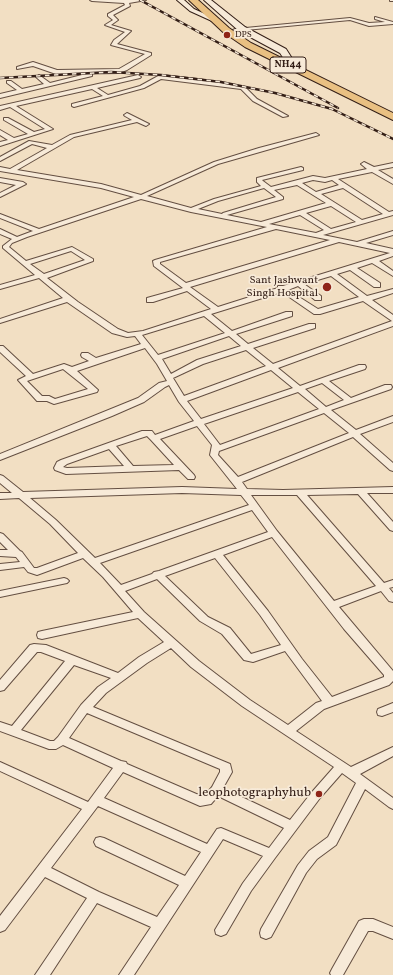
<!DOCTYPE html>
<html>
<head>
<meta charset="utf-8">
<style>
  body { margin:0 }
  canvas { display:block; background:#f2dfc3 }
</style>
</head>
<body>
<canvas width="393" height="975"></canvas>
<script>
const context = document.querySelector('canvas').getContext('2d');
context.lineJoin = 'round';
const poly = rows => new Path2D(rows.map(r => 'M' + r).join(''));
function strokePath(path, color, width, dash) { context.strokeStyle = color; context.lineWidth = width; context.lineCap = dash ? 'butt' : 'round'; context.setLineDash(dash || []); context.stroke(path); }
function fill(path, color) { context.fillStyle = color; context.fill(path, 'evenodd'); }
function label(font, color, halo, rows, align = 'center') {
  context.font = font + ' Vollkorn,serif'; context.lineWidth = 3.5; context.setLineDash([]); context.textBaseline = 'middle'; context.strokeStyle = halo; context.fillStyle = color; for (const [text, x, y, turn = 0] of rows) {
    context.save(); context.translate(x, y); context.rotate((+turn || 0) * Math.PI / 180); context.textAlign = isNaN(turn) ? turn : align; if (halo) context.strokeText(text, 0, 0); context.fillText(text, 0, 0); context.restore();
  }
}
const street = poly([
  [90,0,146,0,129,3,130,6,113,15,118,20,111,25,131,31,117,44,151,53,151,55,127,70,119,73,56,74,33,66,17,69,17,67,33,62,57,70,119,69,145,54,111,45,114,40,125,32,105,25,113,20,108,16,108,14,125,5,124,3,92,1,90,0],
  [390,0,393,0,393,1,390,1,390,0],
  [375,17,393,22,393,24,369,26,350,20,235,31,233,30,235,29,350,18,369,23,385,22,375,19,375,17],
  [90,73,92,74,92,76,0,98,0,94,17,90,7,83,7,81,11,81,22,89,44,84,36,77,39,75,50,83,90,73],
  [138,75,141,77,140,78,97,88,108,95,140,86,160,75,198,79,245,87,257,99,288,116,283,117,253,101,241,89,161,79,144,88,74,107,72,106,72,104,103,96,92,89,16,106,53,129,0,146,0,142,8,140,0,135,0,130,14,138,28,134,4,120,4,118,8,118,34,132,45,129,10,107,0,110,0,106,138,75],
  [127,113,149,124,146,126,137,122,74,137,17,170,101,184,141,195,214,162,259,148,316,133,319,135,218,164,147,196,191,208,214,199,261,186,257,182,257,178,301,167,303,168,303,170,262,180,263,181,271,187,313,176,325,178,367,169,361,164,364,162,374,167,393,163,393,167,378,170,393,179,393,184,372,172,338,179,389,212,393,211,393,215,323,235,357,242,393,231,393,235,366,243,393,249,393,256,379,261,393,271,393,276,372,263,357,268,380,283,380,287,374,287,350,270,337,274,367,296,393,289,393,293,372,300,393,315,393,326,278,368,300,386,359,365,365,365,366,367,365,369,329,381,351,398,385,385,391,385,392,387,391,389,331,410,356,430,393,416,393,422,360,434,393,463,393,471,390,470,353,437,242,482,247,489,283,490,393,487,393,493,367,493,393,522,393,531,390,530,358,494,307,495,384,583,393,580,393,587,389,588,393,593,393,602,389,601,381,591,339,607,393,671,393,681,389,685,324,709,296,731,351,767,393,747,393,756,360,774,393,798,393,809,389,807,365,789,336,845,317,859,306,873,271,937,266,939,261,937,260,933,261,929,298,865,309,851,328,837,356,783,342,773,320,798,275,858,251,891,226,934,221,936,216,934,215,930,243,883,263,856,223,839,134,975,119,975,151,927,97,903,50,975,35,975,87,898,45,877,5,930,0,932,0,916,82,809,0,771,0,762,88,802,113,768,63,745,56,749,49,749,0,731,0,722,12,726,65,661,41,652,37,652,4,690,0,691,0,680,30,645,34,644,46,645,118,673,139,657,164,642,138,618,42,639,38,638,37,635,38,632,42,631,133,612,103,577,83,558,37,575,28,572,24,567,0,570,0,564,20,562,16,557,0,556,0,550,8,550,0,542,0,533,3,534,20,551,22,552,34,568,37,568,78,553,50,524,19,498,0,499,0,493,12,493,0,483,0,475,3,476,23,492,182,487,237,489,210,455,212,445,197,426,160,439,194,475,195,477,194,479,188,479,179,470,66,474,55,470,54,468,57,462,61,460,142,431,152,431,155,435,194,421,179,402,169,385,165,387,144,402,112,416,0,460,0,454,138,398,159,383,167,381,157,364,145,348,77,371,98,390,97,392,54,404,47,401,37,401,18,380,26,376,0,352,0,346,3,346,33,374,64,364,72,367,89,361,82,357,81,355,82,353,88,353,96,358,141,344,135,336,127,337,112,333,67,302,0,323,0,319,63,298,39,278,0,289,0,285,35,275,3,248,3,246,12,239,0,234,0,229,17,237,33,231,0,218,0,214,39,229,134,197,101,188,0,171,0,167,10,169,47,148,32,144,0,161,0,157,29,141,52,145,70,135,132,120,125,116,124,115,127,113],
  [313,180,325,182,332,180,339,185,316,192,302,183,313,180],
  [297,185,326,203,261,222,227,215,283,199,283,197,274,190,297,185],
  [264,188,276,197,223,213,222,214,198,209,218,201,264,188],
  [343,188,383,214,362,220,321,194,343,188],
  [141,199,191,212,267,227,155,260,153,261,154,266,183,288,147,298,147,302,153,302,187,291,211,309,143,331,128,333,118,329,78,302,47,278,93,261,93,259,72,247,26,261,9,247,12,243,27,237,141,199],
  [331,206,356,222,331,229,306,213,331,206],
  [300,215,324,230,316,233,269,224,300,215],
  [276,229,330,240,186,283,160,264,160,262,276,229],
  [339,242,390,253,283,286,278,286,278,288,218,307,190,287,339,242],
  [71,251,85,260,44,274,30,264,71,251],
  [331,276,359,297,318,309,288,290,298,286,315,300,321,300,321,296,304,284,331,276],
  [282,292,314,314,320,314,363,301,392,321,273,364,253,348,315,328,315,324,309,324,248,344,236,334,292,316,292,312,286,312,232,331,211,314,282,292],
  [204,316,225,333,158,355,142,335,204,316],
  [229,336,241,346,197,360,171,374,162,359,229,336],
  [246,350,266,366,184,396,173,378,203,364,246,350],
  [63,369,88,389,55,399,49,396,42,396,27,381,63,369],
  [271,370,293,388,201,419,187,401,271,370],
  [322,383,344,400,326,407,305,389,322,383],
  [298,392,319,409,220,445,204,424,298,392],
  [324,413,349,433,238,477,218,455,219,451,324,413],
  [147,436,151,440,174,465,133,466,116,446,147,436],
  [109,449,124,466,67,468,63,467,67,464,109,449],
  [182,493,241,495,249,505,95,558,56,520,30,498,182,493],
  [251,495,297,495,376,586,334,601,277,531,251,495],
  [252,510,268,532,159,571,154,572,152,574,121,585,100,563,252,510],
  [272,537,344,629,384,675,384,677,332,697,302,659,268,611,223,555,272,537],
  [215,558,260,615,281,645,251,654,230,628,208,617,165,576,215,558],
  [157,579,200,621,222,634,244,660,253,662,285,651,322,701,316,703,288,725,250,700,199,661,144,612,125,591,157,579],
  [171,648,191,667,242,706,334,767,312,792,290,820,223,788,232,772,230,764,93,707,106,693,147,663,171,648],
  [74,665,111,678,98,687,81,705,58,737,54,741,50,741,21,730,74,665],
  [87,713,220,769,220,772,212,787,204,796,201,796,127,764,126,762,121,761,69,738,87,713],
  [123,772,200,806,211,804,218,796,284,828,269,848,221,828,217,829,207,844,104,798,123,772],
  [98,806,201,852,185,876,104,838,100,837,96,838,94,842,96,846,179,885,157,917,99,892,51,868,98,806],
  [0,178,23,182,26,184,0,197,0,193,16,185,0,182,0,178],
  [64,578,67,579,69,581,67,583,0,597,0,591,64,578],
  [393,703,393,712,382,716,378,715,377,712,378,709,393,703],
  [364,919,373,919,393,927,393,939,373,931,368,931,343,975,331,975,330,973,332,969,359,921,364,919]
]);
const secondary = poly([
  [177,0,184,0,194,9,218,20,212,21,190,11,177,0],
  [204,0,211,0,245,27,286,49,293,60,286,62,280,53,239,31,204,0]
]);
const highway = poly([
  [189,0,198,0,229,28,251,43,393,113,393,120,245,47,223,32,189,0]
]);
const rail = poly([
  [140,0,338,108],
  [0,78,111,72,161,75,221,82,275,93,332,109,393,139]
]);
const markers = [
  [227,35,4,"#8f2418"],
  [327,287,5,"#8f2418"],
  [319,794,4,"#8f2418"]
];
const farPoinames = [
  ["DPS",235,35]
];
const shields = [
  [288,65,36]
];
const shieldNames = [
  ["NH44",288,65]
];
const poiNames = [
  ["Sant Jashwant",318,281],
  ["Singh Hospital",318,294]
];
const nearPoinames = [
  ["leophotographyhub",311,794]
];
strokePath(street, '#644f42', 2);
strokePath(secondary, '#341f17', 2);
strokePath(highway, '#341f17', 2);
fill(street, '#f7ead8');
fill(secondary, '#f7ead8');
fill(highway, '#e9c082');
strokePath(rail, '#341f17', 2.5);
strokePath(rail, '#f7ead8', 1.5, [4.5]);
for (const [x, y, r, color] of markers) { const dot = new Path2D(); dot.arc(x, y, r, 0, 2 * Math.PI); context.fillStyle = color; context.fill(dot); strokePath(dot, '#f7ead8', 1.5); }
label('9px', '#341f17', '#f7ead8', farPoinames, 'left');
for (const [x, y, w] of shields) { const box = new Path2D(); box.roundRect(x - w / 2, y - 8, w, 16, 3); context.fillStyle = '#f7ead8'; context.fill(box); strokePath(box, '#341f17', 1); }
label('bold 10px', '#341f17', null, shieldNames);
label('11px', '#341f17', '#f7ead8', poiNames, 'right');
label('13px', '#341f17', '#f7ead8', nearPoinames, 'right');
</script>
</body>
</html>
